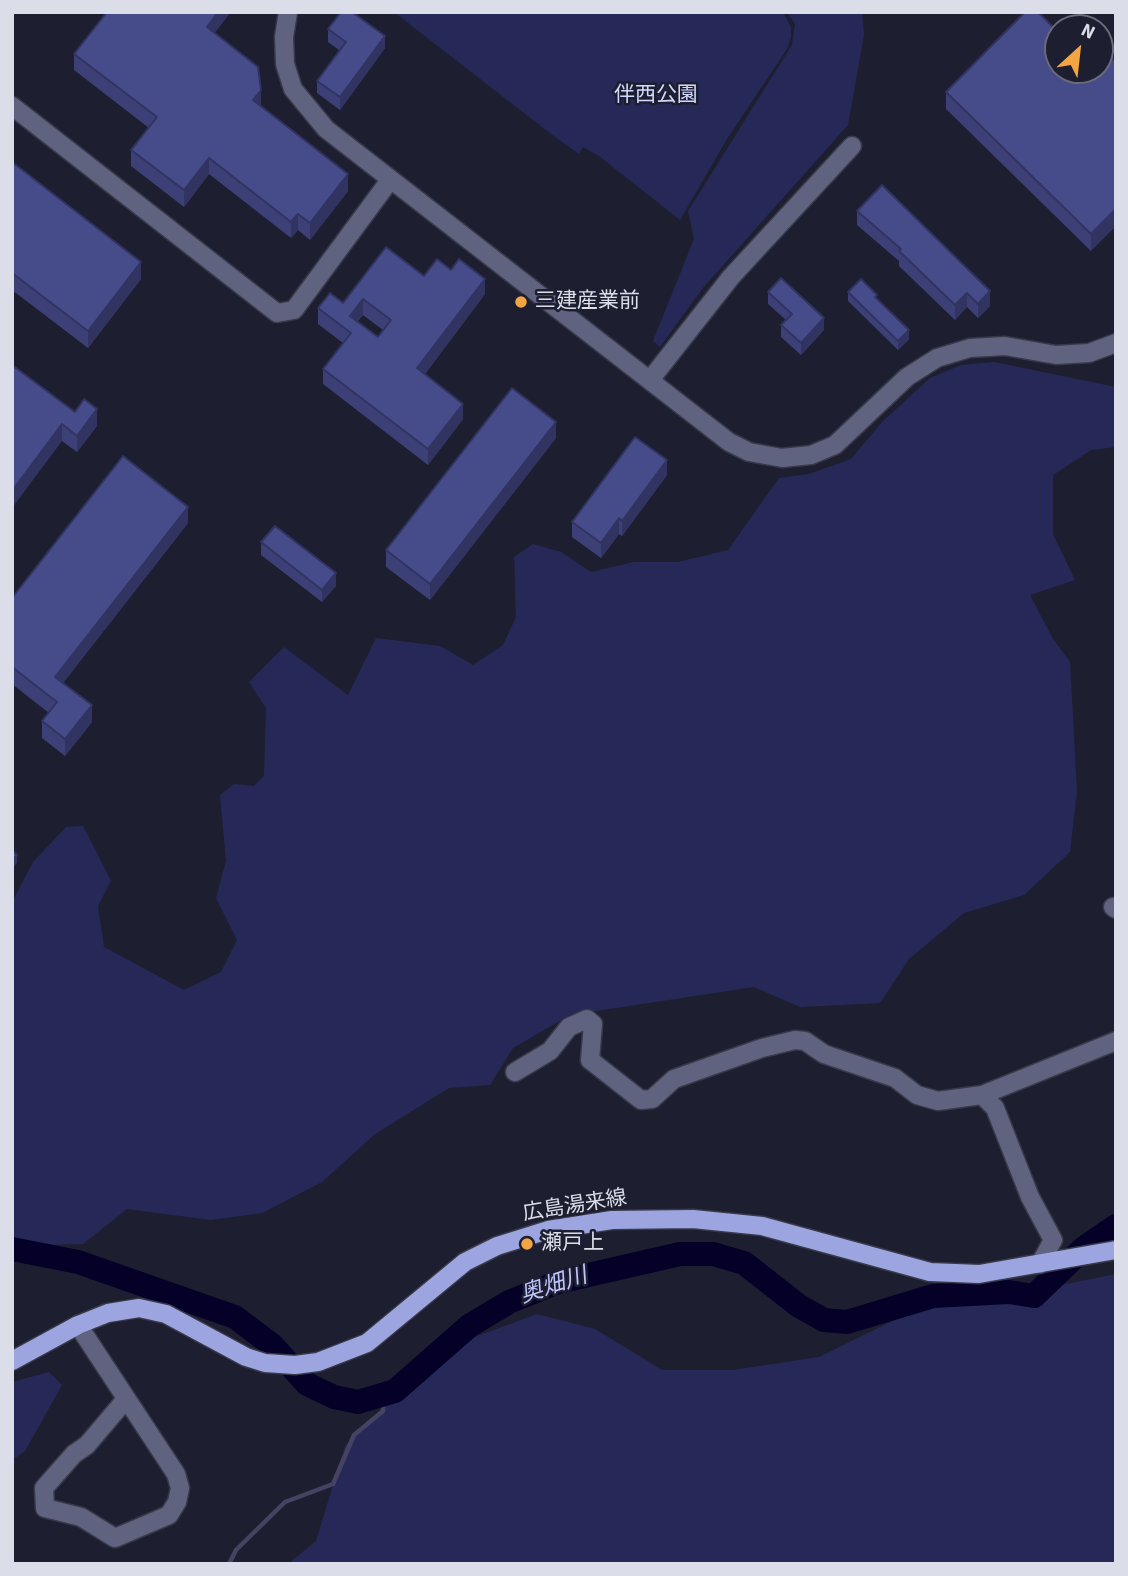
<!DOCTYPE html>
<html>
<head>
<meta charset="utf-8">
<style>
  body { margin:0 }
  #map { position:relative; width:1128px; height:1576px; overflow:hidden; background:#1d1f30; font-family:"Source Sans 3",sans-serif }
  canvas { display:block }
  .frame { position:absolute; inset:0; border:14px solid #dbdde9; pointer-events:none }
  .north { position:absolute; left:1044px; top:14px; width:70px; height:70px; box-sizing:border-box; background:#1d1f30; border:2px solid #696b7a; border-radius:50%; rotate:27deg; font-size:19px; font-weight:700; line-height:28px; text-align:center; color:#dbdde9 }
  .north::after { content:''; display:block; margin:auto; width:24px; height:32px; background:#f3a443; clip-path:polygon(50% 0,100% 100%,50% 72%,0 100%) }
</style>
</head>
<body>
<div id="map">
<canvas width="1128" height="1576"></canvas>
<div class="frame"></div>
<div class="north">N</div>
</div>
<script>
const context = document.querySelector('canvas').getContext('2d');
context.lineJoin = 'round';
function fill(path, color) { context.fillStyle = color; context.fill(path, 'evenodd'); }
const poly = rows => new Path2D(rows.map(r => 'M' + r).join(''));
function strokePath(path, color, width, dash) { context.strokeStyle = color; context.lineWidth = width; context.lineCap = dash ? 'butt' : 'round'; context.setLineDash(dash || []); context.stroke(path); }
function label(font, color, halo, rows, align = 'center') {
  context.font = font + ' "Source Sans 3","Noto Sans JP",sans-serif'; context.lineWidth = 5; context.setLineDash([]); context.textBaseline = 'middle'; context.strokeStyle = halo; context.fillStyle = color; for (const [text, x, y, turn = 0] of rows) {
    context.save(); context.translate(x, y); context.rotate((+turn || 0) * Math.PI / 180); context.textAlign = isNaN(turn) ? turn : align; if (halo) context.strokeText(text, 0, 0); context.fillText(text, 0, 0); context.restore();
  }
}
const green = poly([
  [394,12,783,12,791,27,791,37,787,49,727,139,680,220,599,156,583,147,579,154,551,134],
  [787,12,862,12,864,35,848,125,702,289,660,347,653,341,694,239,688,211,792,45,795,24],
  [994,362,1116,387,1116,447,1091,450,1053,475,1053,534,1075,580,1030,595,1053,639,1070,662,1077,792,1070,852,1024,895,964,913,909,959,880,1003,800,1007,754,987,570,1015,513,1048,490,1085,449,1088,375,1134,322,1182,262,1213,211,1220,127,1209,83,1244,12,1246,12,902,33,862,66,827,83,826,111,881,98,906,104,947,184,990,221,972,237,940,216,898,226,861,220,795,234,784,254,786,264,776,266,708,249,682,284,647,348,695,376,638,440,646,473,665,503,645,516,617,514,557,533,544,561,552,591,572,634,562,678,562,728,550,779,478,809,474,851,459,883,421,930,378,961,365],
  [1116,1274,1116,1564,288,1564,316,1541,345,1446,423,1370,475,1337,537,1314,595,1329,662,1370,733,1370,819,1357,933,1301,992,1299],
  [49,1372,62,1385,25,1451,12,1460,12,1382]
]);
const stream = poly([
  [229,1564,236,1550,285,1502,333,1484,354,1435,383,1411,384,1396]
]);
const river = poly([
  [12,1249,78,1262,235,1317,272,1345,307,1384,334,1397,358,1402,395,1391,469,1326,509,1302,558,1282,680,1254,713,1254,744,1263,799,1306,824,1320,847,1322,933,1296,1009,1292,1034,1296,1084,1248,1116,1226]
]);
const minor = poly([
  [288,12,284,37,285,64,293,89,326,129,729,442,749,452,782,458,811,455,835,445,907,377,937,358,970,348,1005,346,1056,355,1089,353,1116,343],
  [12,106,277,313,294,310,390,180],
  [650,380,731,277,852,146],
  [1113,907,1116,909],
  [515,1072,550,1051,569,1027,587,1019,593,1024,590,1060,641,1100,652,1099,674,1079,762,1048,795,1040,805,1041,824,1054,895,1078,917,1095,938,1101,982,1095,1116,1041],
  [982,1095,995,1108,1030,1197,1053,1240,1040,1264],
  [78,1325,176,1474,180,1488,177,1502,169,1515,115,1538,81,1517,45,1508,44,1488,74,1454,87,1445,126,1399]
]);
const major = poly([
  [12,1361,78,1325,108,1313,139,1308,166,1314,246,1357,265,1363,295,1365,318,1362,367,1343,465,1262,497,1246,548,1230,612,1220,693,1219,762,1226,930,1272,979,1274,1116,1250]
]);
const wall = poly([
  [328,29,385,48,340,110,317,93,317,81,339,50,328,42],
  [215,33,261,107,348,191,310,240,298,230,291,238,209,174,184,207,131,166,131,150,149,128,74,70,74,54],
  [1058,70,1100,70,1091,251,946,109,946,92],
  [12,162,141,279,88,348,12,290],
  [857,211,990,306,978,318,967,307,955,320,899,266,899,261,857,225],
  [424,276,485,294,425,374,463,419,428,465,323,384,323,369,343,343,318,324,318,308,343,303],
  [363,315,383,330,378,337,357,322],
  [768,292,824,330,801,355,781,337,781,325,786,320,768,304],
  [848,292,877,299,909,339,898,350,848,301],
  [12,365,75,412,97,426,77,452,62,441],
  [556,438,430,600,386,567,386,550],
  [667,475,622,536,619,534,601,558,572,537,572,522],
  [188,523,63,683,92,722,65,756,42,738,42,721,49,713,12,684,12,598],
  [261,542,336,586,322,602,261,555]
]);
const shadedWall = poly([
  [218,12,231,12,207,43,207,27],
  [385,36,385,48,340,110,340,97],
  [261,90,261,106,253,100],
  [209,158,209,174,184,207,184,190],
  [348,174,348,191,310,240,310,223],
  [1116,209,1116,226,1091,251,1091,234],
  [298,214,298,230,291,238,291,222],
  [141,262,141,279,88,348,88,331],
  [485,279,485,294,417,384,417,368],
  [990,291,990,306,978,318,978,304],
  [967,293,967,307,955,320,955,305],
  [363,299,363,315,350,331,350,316],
  [824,318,824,330,801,355,801,343],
  [909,330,909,339,898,350,898,341],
  [463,404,463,419,428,465,428,449],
  [97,409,97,426,77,452,77,436],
  [556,422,556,438,430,600,430,584],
  [62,424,62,441,12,508,12,491],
  [667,460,667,475,622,536,622,521],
  [188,507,188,523,55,693,55,677],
  [619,518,619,534,601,558,601,543],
  [336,573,336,586,322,602,322,590],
  [92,705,92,722,65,756,65,739],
  [17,855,17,863,12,869,12,861]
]);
const building = poly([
  [107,12,218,12,207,27,258,67,261,90,253,100,348,174,310,223,298,214,291,222,209,158,184,190,131,150,157,117,74,54,107,12],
  [341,12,352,12,385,36,340,97,317,81,346,42,328,29,341,12],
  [1025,12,1038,12,1058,32,1058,70,1100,70,1100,46,1116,62,1116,209,1091,234,946,92,1025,12],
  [12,162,141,262,88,331,12,273,12,162],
  [882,185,990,291,978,304,967,293,955,305,899,251,901,249,857,211,882,185],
  [386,247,424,276,437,259,451,270,459,259,485,279,417,368,463,404,428,449,323,369,351,333,318,308,330,293,343,303,386,247],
  [363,299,391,320,378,337,350,316,363,299],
  [781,278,824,318,801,343,781,325,792,314,768,292,781,278],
  [861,279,877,295,875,297,909,330,898,341,848,292,861,279],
  [12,365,75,412,84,399,97,409,77,436,62,424,12,491,12,365],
  [512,388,556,422,430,584,386,550,512,388],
  [635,437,667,460,622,521,619,518,601,543,572,522,635,437],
  [123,456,188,507,55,677,92,705,65,739,42,721,57,702,12,667,12,598,123,456],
  [275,526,336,573,322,590,261,542,275,526],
  [12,850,17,855,12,861,12,850]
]);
const markers = [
  [521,302,7,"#f3a443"],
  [527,1244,7,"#f3a443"]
];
const parkNames = [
  ["伴西公園",656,96]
];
const poiNames = [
  ["三建産業前",535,302],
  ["瀬戸上",541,1244]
];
const streetNames = [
  ["広島湯来線",575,1207,-9]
];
const waterNames = [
  ["奥畑川",554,1287,-18]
];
fill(green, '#262958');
strokePath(stream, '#454262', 4.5);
strokePath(river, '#050028', 24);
strokePath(minor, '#383a4a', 21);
strokePath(major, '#383a4a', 21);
strokePath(minor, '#5f6380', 18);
strokePath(major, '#9da5e1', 18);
fill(wall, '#3c4077');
fill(shadedWall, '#313461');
fill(building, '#464b8a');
strokePath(building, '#313461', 2);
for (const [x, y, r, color] of markers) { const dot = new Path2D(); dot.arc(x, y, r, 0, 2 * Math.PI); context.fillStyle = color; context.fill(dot); strokePath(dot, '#1d1f30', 2.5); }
label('21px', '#d2d9ff', '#1d1f30', parkNames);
label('21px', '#dbdde9', '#1d1f30', poiNames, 'left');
label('21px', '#dbdde9', '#1d1f30', streetNames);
label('italic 23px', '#bdc5fe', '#1d1f30', waterNames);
</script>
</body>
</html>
